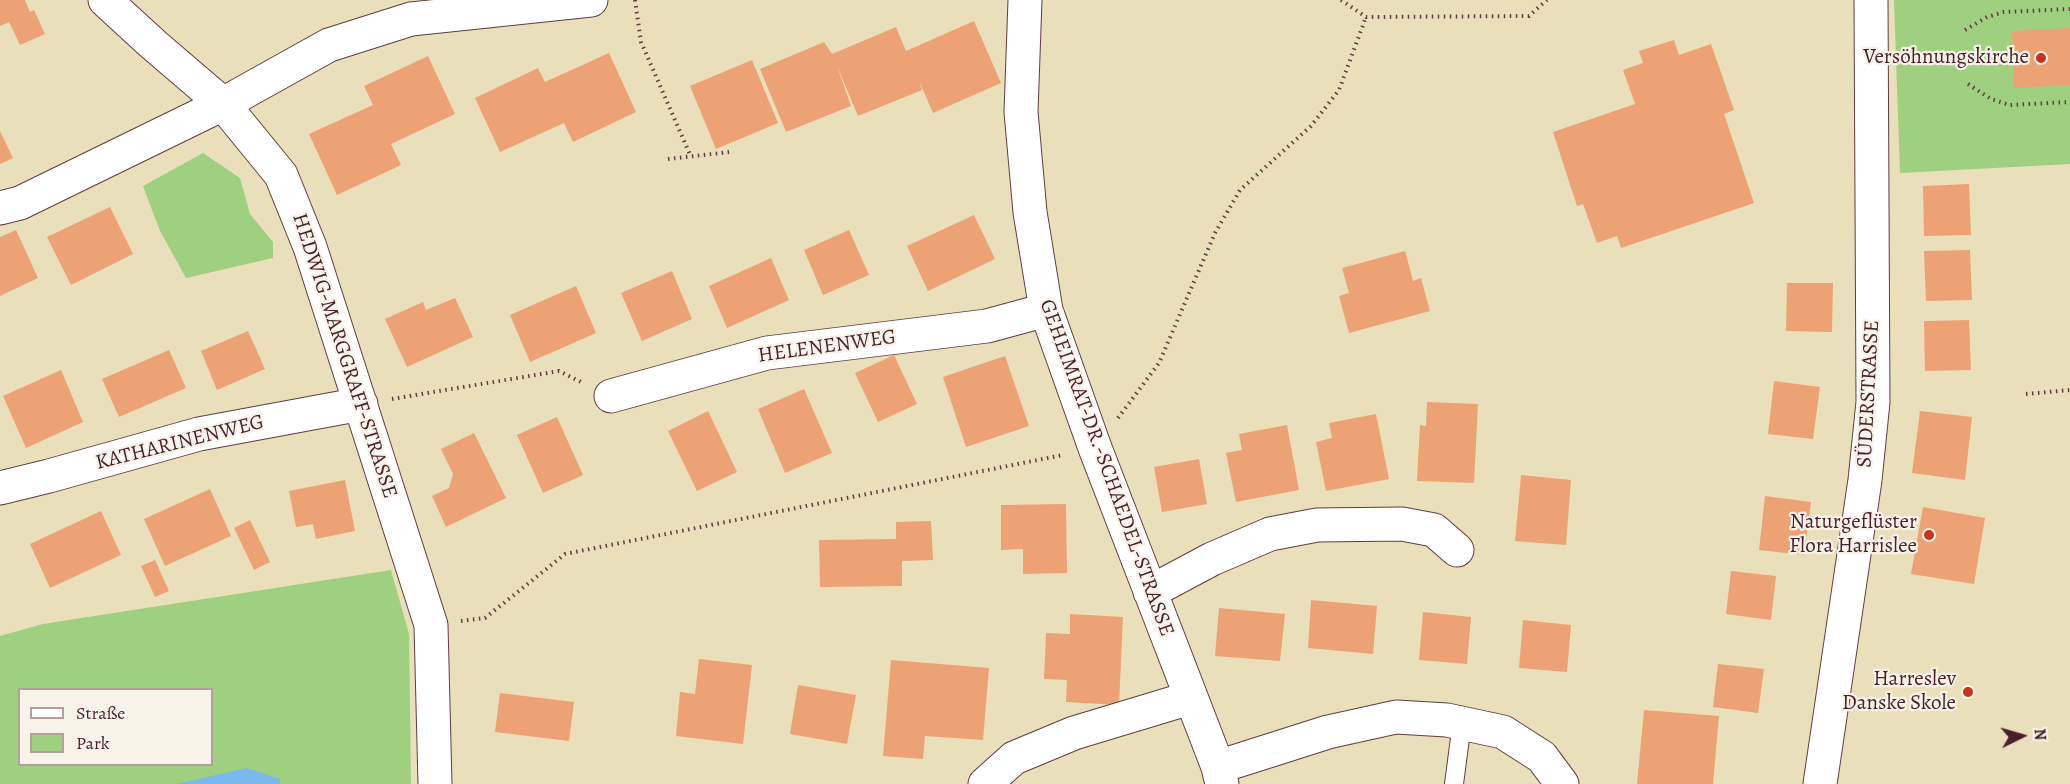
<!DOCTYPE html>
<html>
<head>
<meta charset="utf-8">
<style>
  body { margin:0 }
  #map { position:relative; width:2070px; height:784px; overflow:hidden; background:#e9dfba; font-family:Alegreya,serif }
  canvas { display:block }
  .legend { position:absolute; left:18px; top:688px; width:195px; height:78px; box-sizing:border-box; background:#f7f3e8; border:2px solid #b29e9c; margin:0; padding:8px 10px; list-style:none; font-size:18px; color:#4a1f2b }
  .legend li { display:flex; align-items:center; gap:12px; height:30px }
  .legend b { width:30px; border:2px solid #b29e9c }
  .north { position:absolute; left:1992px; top:706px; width:60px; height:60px; -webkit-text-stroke:4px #f7f3e8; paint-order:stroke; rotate:85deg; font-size:16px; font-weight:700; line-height:24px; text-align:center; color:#4a1f2b }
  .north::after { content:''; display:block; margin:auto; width:21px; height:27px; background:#4a1f2b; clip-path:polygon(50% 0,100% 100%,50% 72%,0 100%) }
</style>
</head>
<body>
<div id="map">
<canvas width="2070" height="784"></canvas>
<ul class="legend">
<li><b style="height:8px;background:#fff"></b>Straße</li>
<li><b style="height:16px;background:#9fd080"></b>Park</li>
</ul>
<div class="north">N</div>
</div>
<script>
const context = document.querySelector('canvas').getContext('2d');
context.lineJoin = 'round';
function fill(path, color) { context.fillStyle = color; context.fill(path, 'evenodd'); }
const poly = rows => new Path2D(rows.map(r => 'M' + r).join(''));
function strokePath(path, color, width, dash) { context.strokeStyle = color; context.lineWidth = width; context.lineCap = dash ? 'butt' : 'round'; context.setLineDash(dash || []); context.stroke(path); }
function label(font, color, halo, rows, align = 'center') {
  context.font = font + ' Alegreya,serif'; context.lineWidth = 4.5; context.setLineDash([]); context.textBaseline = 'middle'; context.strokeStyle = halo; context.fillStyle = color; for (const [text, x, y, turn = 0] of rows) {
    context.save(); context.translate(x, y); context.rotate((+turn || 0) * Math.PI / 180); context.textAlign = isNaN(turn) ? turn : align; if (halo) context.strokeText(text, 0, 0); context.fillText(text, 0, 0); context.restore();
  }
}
const green = poly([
  [1894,0,2070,0,2070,164,1900,173],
  [203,153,240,178,250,214,273,242,273,258,186,278,160,231,143,186],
  [391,570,409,634,411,784,0,784,0,636,43,624],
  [20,690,212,690,212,764,20,764]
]);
const water = poly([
  [247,768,280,779,280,784,176,784]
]);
const building = poly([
  [0,0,25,0,30,12,34,10,45,34,20,45,9,22,0,26],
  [974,21,1001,83,933,113,919,81,922,90,858,116,837,66,851,106,786,132,760,69,824,42,832,54,896,27,906,51],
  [2070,28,2070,85,2014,88,2012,31],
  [1674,40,1679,55,1711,44,1734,110,1724,114,1754,203,1621,248,1617,236,1597,243,1583,204,1577,206,1553,132,1635,104,1623,70,1643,63,1639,51],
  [609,53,636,112,573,142,564,123,500,152,475,98,538,68,545,82],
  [428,56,455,114,391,144,401,165,337,195,309,134,373,105,364,86],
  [752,60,778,123,716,149,690,86],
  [0,131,13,158,0,164],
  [1969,184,1971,235,1924,236,1923,186],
  [110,207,133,254,71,285,47,237],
  [974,215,995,259,928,291,907,246],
  [16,230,38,278,0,296,0,237],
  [849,230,869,275,823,295,804,250],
  [1970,250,1972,300,1926,301,1924,251],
  [1405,251,1413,281,1421,278,1430,311,1349,333,1339,296,1349,293,1342,268],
  [771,258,789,300,727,328,709,286],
  [672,271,692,319,642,341,621,293],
  [1787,283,1833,283,1832,332,1786,331],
  [576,286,596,333,530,362,510,315],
  [455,298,473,337,407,367,385,319,423,302,426,310],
  [1969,320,1971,370,1925,371,1924,321],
  [248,331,265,369,217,390,201,351],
  [169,350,186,388,119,417,102,379],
  [894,355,917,404,878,422,855,373],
  [1005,356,1029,426,966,447,943,377],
  [61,370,83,422,26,448,3,396],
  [1774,381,1820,387,1813,439,1768,434],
  [804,389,832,453,785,473,758,409],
  [1427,402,1478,404,1474,483,1417,481,1420,425,1426,426],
  [708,411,737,472,697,491,668,431],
  [1920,411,1972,417,1965,480,1912,473],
  [1376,414,1389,479,1326,491,1316,442,1332,438,1329,423],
  [557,417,583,475,543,493,517,435],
  [1287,425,1299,490,1236,502,1226,453,1242,450,1239,434],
  [474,433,506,498,446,527,432,496,449,488,453,474,441,449],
  [1199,459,1207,504,1162,512,1154,467],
  [1521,475,1571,480,1566,545,1515,541],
  [345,480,355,531,316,539,313,524,296,527,289,491],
  [210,489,231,536,165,566,144,519],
  [1765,496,1811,502,1804,555,1759,550],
  [1066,504,1067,573,1023,574,1023,549,1001,550,1001,505],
  [1923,507,1985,518,1974,584,1911,574],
  [101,511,121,555,50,588,30,544],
  [250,520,270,562,254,570,234,528],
  [931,521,933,560,902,561,902,586,820,587,819,540,896,539,896,522],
  [155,560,169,591,155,597,141,566],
  [1731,571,1776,576,1771,620,1726,614],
  [1311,600,1377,606,1373,654,1308,648],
  [1219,608,1285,614,1280,661,1215,656],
  [1423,612,1471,617,1467,664,1419,660],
  [1070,614,1123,617,1119,705,1066,702,1067,680,1044,679,1046,633,1070,634],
  [1523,620,1571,625,1567,672,1519,668],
  [699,659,752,665,743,744,676,736,680,692,695,694],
  [891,660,989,668,983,740,925,736,923,759,883,756],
  [1718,664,1764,669,1758,713,1713,707],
  [798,685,856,695,847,744,790,734],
  [500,693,574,702,569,741,495,732],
  [1644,710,1719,716,1713,784,1637,784]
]);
const path = poly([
  [635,0,641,42,691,157],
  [1341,0,1366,17,1529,16,1547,0],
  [1965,30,1987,17,2004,12,2070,9],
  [1968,84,1991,99,2010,105,2070,102],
  [668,159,730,152],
  [2026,394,2070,390],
  [392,399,559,371,583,383],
  [1118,418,1159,363,1215,233,1240,190,1311,126,1339,90,1366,17],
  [461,621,485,618,565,554,1063,455]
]);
const service = poly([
  [1454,784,1462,723]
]);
const minor = poly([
  [105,0,154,45,223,104,281,175,310,247,431,625,435,784],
  [1025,0,1021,112,1030,212,1046,310,1095,448,1218,767,1222,784],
  [0,208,20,203,223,104,329,45,411,19,591,0],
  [611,396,767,353,987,326,1046,310],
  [0,488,49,476,199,434,361,404],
  [1150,592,1212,559,1270,534,1317,525,1402,524,1434,530,1457,550],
  [1218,767,1328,732,1396,717,1447,720,1503,732,1542,757,1562,784],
  [985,784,1014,758,1074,733,1190,698],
  [1820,784,1865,480,1873,402,1871,0]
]);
const markers = [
  [2041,58,6,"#c8321e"],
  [1929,535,6,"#c8321e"],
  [1968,692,6,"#c8321e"]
];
const poiNames = [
  ["Versöhnungskirche",2029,58],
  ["Naturgeflüster",1917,523],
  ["Flora Harrislee",1917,547],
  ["Harreslev",1956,680],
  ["Danske Skole",1956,704]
];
const streetNames = [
  ["HELENENWEG",827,347,-8],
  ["HEDWIG-MARGGRAFF-STRASSE",344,356,72],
  ["SÜDERSTRASSE",1869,394,-87],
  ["KATHARINENWEG",180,443,-14],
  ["GEHEIMRAT-DR.-SCHAEDEL-STRASSE",1106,468,70]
];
fill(green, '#9fd080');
fill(water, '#7ab8ed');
fill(building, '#eda275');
strokePath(service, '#623c40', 20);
strokePath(minor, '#623c40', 35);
strokePath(path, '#623c40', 4, [1.5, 4.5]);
strokePath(service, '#fff', 18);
strokePath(minor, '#fff', 33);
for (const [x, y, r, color] of markers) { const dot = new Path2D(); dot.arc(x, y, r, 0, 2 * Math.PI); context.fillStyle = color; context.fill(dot); strokePath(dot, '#f7f3e8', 2); }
label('21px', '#4a1f2b', '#f7f3e8', poiNames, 'right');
label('21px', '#4a1f2b', '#f7f3e8', streetNames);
</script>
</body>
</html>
